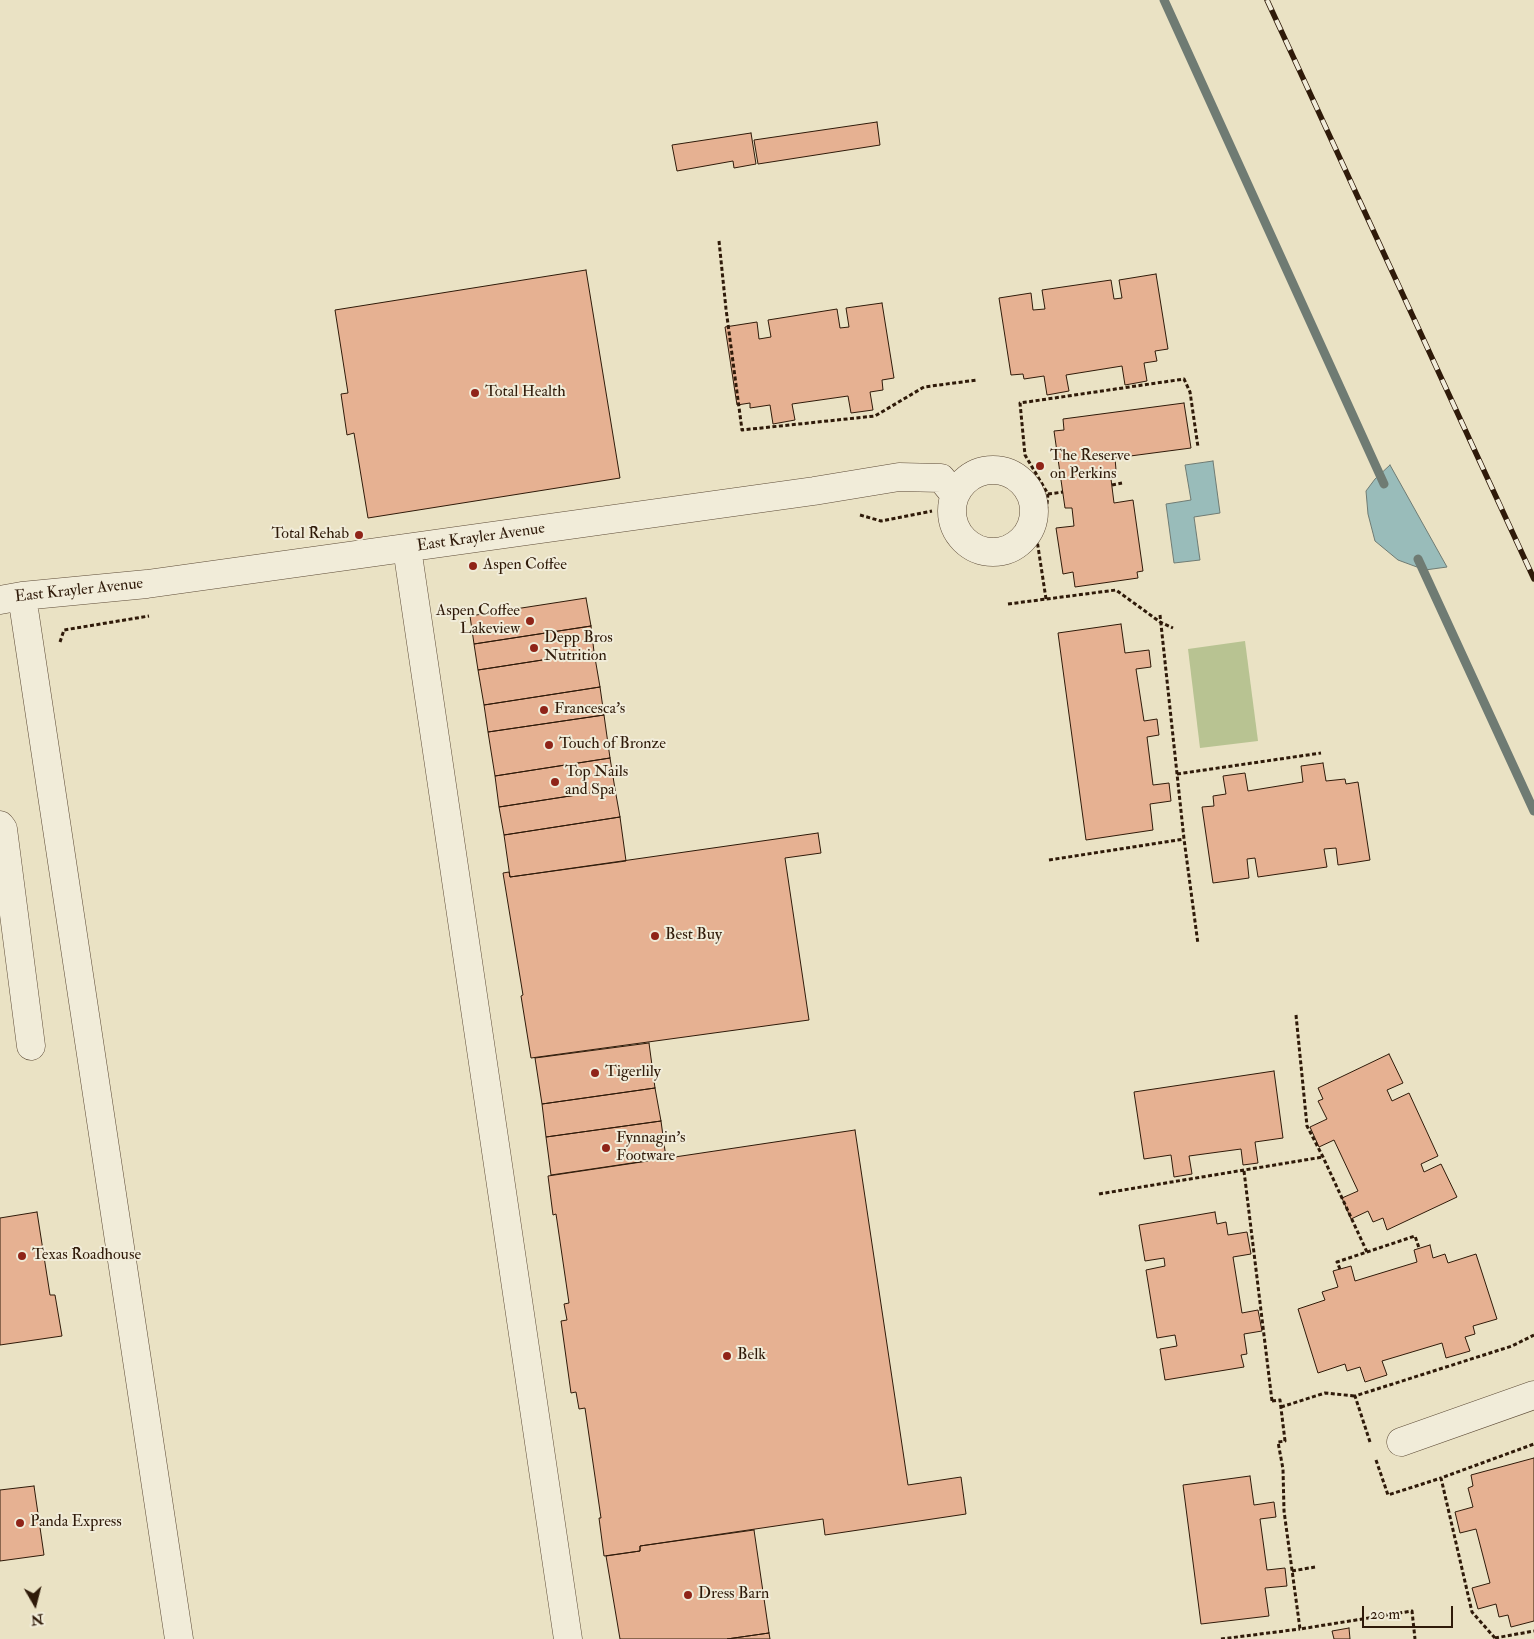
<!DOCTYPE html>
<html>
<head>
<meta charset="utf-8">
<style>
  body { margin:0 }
  #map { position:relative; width:1534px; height:1639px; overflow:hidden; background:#eae2c4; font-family:"IM FELL Double Pica",serif }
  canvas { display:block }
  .north { position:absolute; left:10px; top:1579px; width:50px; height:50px; -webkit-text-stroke:4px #f1ecd9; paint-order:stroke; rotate:172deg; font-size:14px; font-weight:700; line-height:20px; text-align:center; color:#2f1a09 }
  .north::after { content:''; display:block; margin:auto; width:18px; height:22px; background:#2f1a09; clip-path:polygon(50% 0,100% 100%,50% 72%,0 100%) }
  .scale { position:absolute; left:1362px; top:1606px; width:91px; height:22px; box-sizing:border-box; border:2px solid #2f1a09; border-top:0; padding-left:6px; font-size:15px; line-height:18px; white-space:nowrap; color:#2f1a09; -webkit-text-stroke:4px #f1ecd9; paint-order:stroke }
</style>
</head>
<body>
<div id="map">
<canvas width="1534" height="1639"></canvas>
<div class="north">N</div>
<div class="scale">20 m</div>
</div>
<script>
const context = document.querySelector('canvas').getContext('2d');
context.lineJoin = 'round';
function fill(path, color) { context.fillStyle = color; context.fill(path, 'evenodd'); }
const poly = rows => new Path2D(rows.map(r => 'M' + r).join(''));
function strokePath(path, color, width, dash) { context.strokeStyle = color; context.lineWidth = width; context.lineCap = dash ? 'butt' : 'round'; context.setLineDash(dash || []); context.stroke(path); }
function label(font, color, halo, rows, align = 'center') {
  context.font = font + ' "IM FELL Double Pica",serif'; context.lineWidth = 4; context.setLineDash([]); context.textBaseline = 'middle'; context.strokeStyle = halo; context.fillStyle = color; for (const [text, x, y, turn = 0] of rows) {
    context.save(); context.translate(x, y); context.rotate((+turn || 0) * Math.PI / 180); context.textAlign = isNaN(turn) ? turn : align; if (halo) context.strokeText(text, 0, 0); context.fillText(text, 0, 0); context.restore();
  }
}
const green = poly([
  [1245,641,1258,741,1200,748,1188,649]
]);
const water = poly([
  [1213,461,1220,513,1194,517,1200,560,1174,563,1166,504,1191,500,1185,465,1213,461],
  [1390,465,1447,567,1425,570,1398,560,1375,541,1368,514,1366,491,1375,479,1390,465]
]);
const stream = poly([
  [1164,0,1384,484],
  [1418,559,1534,811]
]);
const building = poly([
  [877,122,880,145,758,164,754,140,877,122],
  [751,133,756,164,734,168,733,161,677,171,672,145,751,133],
  [586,270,620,478,368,518,354,433,347,435,341,394,348,393,335,310,586,270],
  [1156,274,1168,349,1155,351,1157,361,1144,363,1147,381,1125,385,1122,366,1066,375,1069,391,1047,395,1044,376,1024,379,1023,374,1011,375,999,298,1031,293,1033,310,1045,309,1042,290,1111,280,1114,299,1122,298,1119,280,1156,274],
  [882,303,894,378,882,380,883,390,870,392,873,410,851,413,848,396,792,404,795,420,773,424,770,405,750,408,750,403,737,405,725,327,757,322,759,339,771,337,768,320,837,309,840,328,849,327,846,308,882,303],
  [1184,403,1191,448,1115,458,1116,470,1110,471,1114,503,1133,500,1143,571,1137,572,1138,578,1075,587,1073,572,1063,574,1056,528,1074,526,1072,508,1065,508,1054,431,1064,430,1063,419,1184,403],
  [586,598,591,626,474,644,470,616,586,598],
  [1121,624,1125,653,1149,650,1151,667,1136,669,1144,721,1157,719,1159,735,1147,737,1153,785,1169,783,1171,801,1150,804,1153,830,1086,840,1058,633,1121,624],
  [591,626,594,652,478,670,474,644,591,626],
  [594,652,600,687,484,705,478,670,594,652],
  [600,687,604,715,488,732,484,705,600,687],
  [604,715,610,758,495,776,488,732,604,715],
  [610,758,615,789,499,807,495,776,610,758],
  [1323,763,1326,781,1345,779,1346,784,1358,782,1370,860,1338,865,1336,848,1324,849,1327,867,1258,877,1255,858,1247,859,1249,878,1213,883,1202,807,1214,806,1213,796,1226,794,1223,776,1245,773,1248,791,1303,782,1301,766,1323,763],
  [615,789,620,817,504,835,499,807,615,789],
  [620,817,626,861,510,877,504,835,620,817],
  [818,833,821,853,785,858,809,1020,531,1058,521,996,523,995,503,873,509,872,510,877,818,833],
  [649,1043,655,1088,542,1104,535,1058,649,1043],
  [1389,1054,1403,1083,1387,1090,1392,1101,1409,1093,1438,1156,1421,1164,1424,1172,1441,1164,1457,1197,1387,1230,1383,1218,1373,1222,1368,1211,1351,1219,1342,1198,1358,1191,1334,1140,1319,1147,1310,1127,1327,1119,1318,1101,1323,1099,1318,1088,1389,1054],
  [1274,1071,1283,1138,1255,1142,1258,1163,1243,1165,1241,1149,1189,1156,1192,1174,1174,1177,1171,1155,1144,1159,1134,1092,1274,1071],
  [655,1088,661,1121,546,1137,542,1104,655,1088],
  [661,1121,666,1158,551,1175,546,1137,661,1121],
  [855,1130,908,1485,961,1477,966,1514,825,1535,823,1519,640,1546,640,1551,604,1556,599,1518,601,1518,585,1408,579,1409,576,1392,571,1393,561,1321,567,1320,564,1304,569,1303,556,1214,553,1215,548,1176,855,1130],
  [37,1212,50,1295,55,1295,62,1336,0,1345,0,1218,37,1212],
  [1215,1212,1217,1224,1226,1222,1228,1235,1247,1232,1251,1254,1233,1257,1242,1313,1258,1310,1262,1331,1244,1334,1247,1354,1241,1355,1244,1367,1165,1380,1160,1349,1177,1346,1175,1335,1157,1338,1146,1270,1165,1266,1164,1258,1145,1261,1139,1225,1215,1212],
  [1430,1245,1433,1258,1445,1254,1448,1263,1476,1254,1497,1319,1473,1326,1475,1334,1465,1337,1470,1351,1446,1358,1442,1343,1382,1361,1387,1375,1365,1382,1360,1367,1347,1371,1345,1364,1318,1373,1298,1309,1325,1300,1322,1292,1338,1287,1333,1271,1351,1266,1355,1281,1417,1262,1414,1250,1430,1245],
  [1534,1458,1534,1621,1511,1627,1508,1615,1499,1617,1496,1604,1478,1609,1472,1588,1490,1583,1476,1529,1460,1533,1455,1512,1473,1507,1468,1488,1473,1486,1471,1475,1534,1458],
  [1250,1476,1254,1505,1274,1502,1276,1517,1260,1519,1267,1570,1285,1568,1287,1586,1265,1588,1269,1616,1201,1624,1183,1485,1250,1476],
  [34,1486,44,1555,0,1561,0,1490,34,1486],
  [754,1530,769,1633,727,1639,620,1639,606,1556,640,1551,640,1546,754,1530],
  [1349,1628,1350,1639,1334,1639,1332,1631,1349,1628],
  [769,1633,770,1639,727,1639,769,1633]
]);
const path = poly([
  [719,241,726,309,742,430,875,416,924,387,977,380],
  [1112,485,1122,483],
  [1048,494,1063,492],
  [860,515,881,521,932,511],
  [1046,599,1037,540,1045,524,1048,494,1025,455,1020,403,1184,379,1190,392,1198,447],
  [1008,604,1116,590,1160,622,1173,628],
  [1160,615,1184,839,1198,944],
  [60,642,64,630,149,616],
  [1177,774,1321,753],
  [1049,860,1184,839],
  [1296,1015,1307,1126,1323,1157,1367,1252],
  [1244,1171,1272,1401,1274,1401],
  [1099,1194,1323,1157],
  [1340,1269,1337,1262,1415,1236,1419,1248],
  [1272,1401,1280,1400,1285,1441,1278,1442,1283,1469,1284,1511,1300,1629,1412,1611,1415,1639],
  [1281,1407,1325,1393,1355,1396],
  [1370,1442,1355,1396,1512,1346,1534,1335],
  [1376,1460,1388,1495,1441,1478],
  [1292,1571,1315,1567],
  [1495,1638,1472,1612,1441,1478,1534,1444],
  [1495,1638,1534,1631],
  [1221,1639,1300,1629]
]);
const minor = poly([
  '952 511a41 41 0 1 1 82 0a41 41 0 1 1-82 0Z',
  [407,548,568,1639],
  [22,596,179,1639],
  [0,600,22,596,147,584,814,491,899,477,941,478,954,494],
  [0,825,3,829,31,1046],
  [1401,1442,1534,1395]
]);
const rail = poly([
  [1267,0,1534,579]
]);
const markers = [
  [475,393,5,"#8f2418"],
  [1040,466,5,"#8f2418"],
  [359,535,5,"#8f2418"],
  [473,566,5,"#8f2418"],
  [530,621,5,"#8f2418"],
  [534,648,5,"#8f2418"],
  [544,710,5,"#8f2418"],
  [549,745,5,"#8f2418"],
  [555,782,5,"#8f2418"],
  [655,936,5,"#8f2418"],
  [595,1073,5,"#8f2418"],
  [606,1148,5,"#8f2418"],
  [22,1256,5,"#8f2418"],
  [727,1356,5,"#8f2418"],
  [20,1523,5,"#8f2418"],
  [688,1595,5,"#8f2418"]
];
const poiNames = [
  ["Total Health",485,393],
  ["The Reserve",1050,457],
  ["on Perkins",1050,475],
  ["Total Rehab",349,535,"right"],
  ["Aspen Coffee",483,566],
  ["Aspen Coffee",520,612,"right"],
  ["Lakeview",520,630,"right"],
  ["Depp Bros",544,639],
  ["Nutrition",544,657],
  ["Francesca's",554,710],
  ["Touch of Bronze",559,745],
  ["Top Nails",565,773],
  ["and Spa",565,791],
  ["Best Buy",665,936],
  ["Tigerlily",605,1073],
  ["Fynnagin's",616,1139],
  ["Footware",616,1157],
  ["Texas Roadhouse",32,1256],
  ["Belk",737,1356],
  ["Panda Express",30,1523],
  ["Dress Barn",698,1595]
];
const streetNames = [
  ["East Krayler Avenue",481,538,-8],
  ["East Krayler Avenue",79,591,-6]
];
fill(green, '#b8c392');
fill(water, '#99bcba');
strokePath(water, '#6f7b73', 1);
strokePath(stream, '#6f7b73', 9);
fill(building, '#e6b192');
strokePath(building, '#2f1a09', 1);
strokePath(minor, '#5e4c38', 29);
strokePath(path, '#2f1a09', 3, [4, 2.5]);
strokePath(minor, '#f1ecd9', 28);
strokePath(rail, '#2f1a09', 5.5);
strokePath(rail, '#f1ecd9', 4, [11]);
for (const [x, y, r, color] of markers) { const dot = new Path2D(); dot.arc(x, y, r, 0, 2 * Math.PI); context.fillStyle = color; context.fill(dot); strokePath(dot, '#f1ecd9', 2); }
label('16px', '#2f1a09', '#f1ecd9', poiNames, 'left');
label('16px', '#2f1a09', '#f1ecd9', streetNames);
</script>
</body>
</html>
